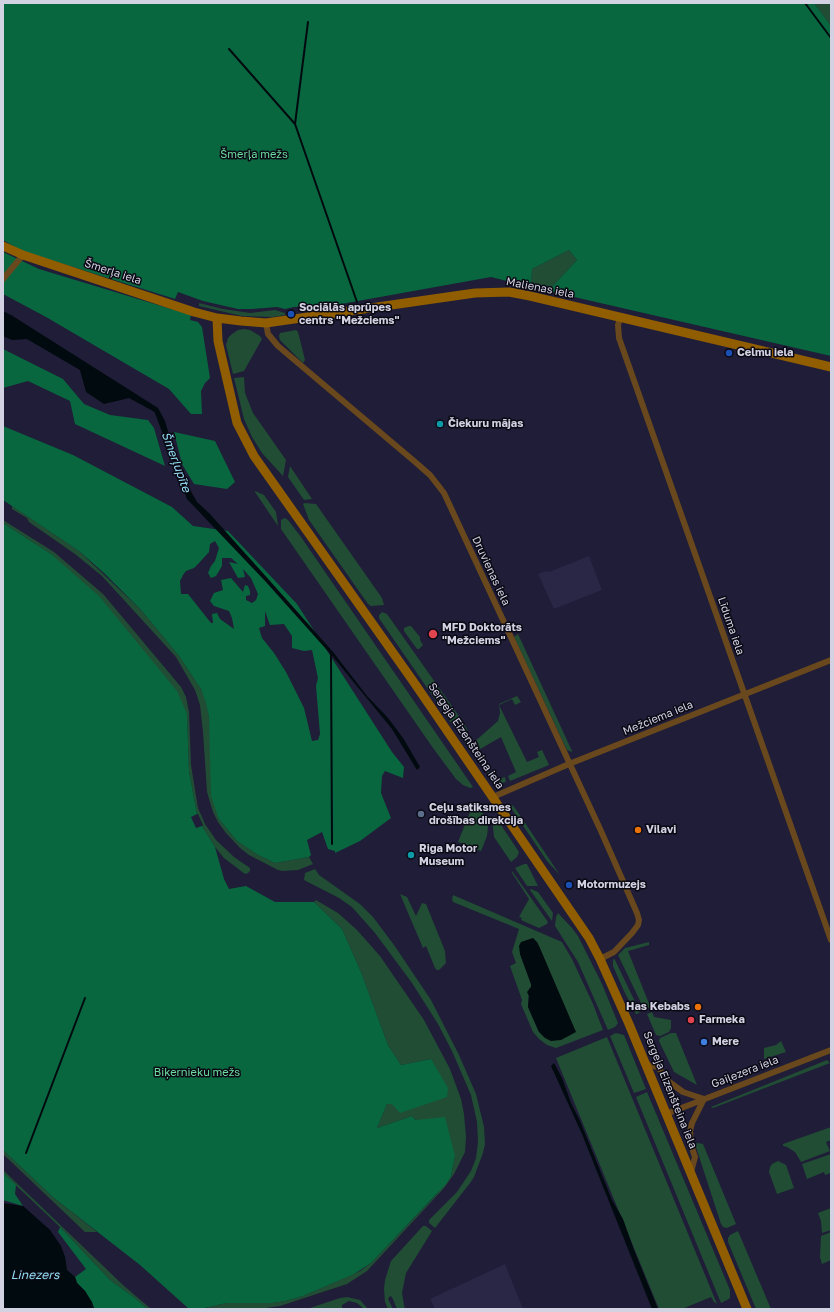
<!DOCTYPE html>
<html>
<head>
<meta charset="utf-8">
<style>
  body { margin:0 }
  #map { position:relative; width:834px; height:1312px; overflow:hidden; background:#1f1d37; font-family:"Golos Text",sans-serif }
  canvas { display:block }
  .frame { position:absolute; inset:0; border:4px solid #d2d2e3; pointer-events:none }
</style>
</head>
<body>
<div id="map">
<canvas width="834" height="1312"></canvas>
<div class="frame"></div>
</div>
<script>
const context = document.querySelector('canvas').getContext('2d');
context.lineJoin = 'round';
function fill(path, color) { context.fillStyle = color; context.fill(path, 'evenodd'); }
const poly = rows => new Path2D(rows.map(r => 'M' + r).join(''));
function strokePath(path, color, width, dash) { context.strokeStyle = color; context.lineWidth = width; context.lineCap = dash ? 'butt' : 'round'; context.setLineDash(dash || []); context.stroke(path); }
function label(font, color, halo, rows, align = 'center') {
  context.font = font + ' "Golos Text",sans-serif'; context.lineWidth = 3; context.setLineDash([]); context.textBaseline = 'middle'; context.strokeStyle = halo; context.fillStyle = color; for (const [text, x, y, turn = 0] of rows) {
    context.save(); context.translate(x, y); context.rotate((+turn || 0) * Math.PI / 180); context.textAlign = isNaN(turn) ? turn : align; if (halo) context.strokeText(text, 0, 0); context.fillText(text, 0, 0); context.restore();
  }
}
const built = poly([
  [589,556,602,590,554,609,538,574,546,571,549,572],
  [505,1264,523,1309,435,1309,430,1299]
]);
const green = poly([
  [816,3,831,3,831,26,815,4],
  [569,250,577,260,548,291,531,287,532,269],
  [199,303,223,309,250,313,275,310,285,313,285,315,273,317,242,316,199,306],
  [244,329,250,330,260,336,262,339,244,371,233,374,226,345,228,338,232,334,238,330],
  [296,330,298,332,305,360,303,363,280,340,279,336,280,333],
  [244,377,245,393,253,413,286,460,283,476,262,453,252,437,244,419,234,378],
  [290,466,312,499,304,500,288,477],
  [255,491,264,495,276,512,278,526,255,492],
  [305,503,316,504,382,598,384,605,371,606,368,604,309,520,303,504],
  [12,506,79,551,142,611,179,656,201,689,207,703,209,717,219,819,237,841,258,855,275,863,309,857,313,864,298,870,282,871,278,870,249,855,240,848,226,833,218,822,213,812,207,792,203,732,200,705,195,690,176,657,102,576,75,554,29,522,27,518,12,509],
  [285,518,288,520,301,537,473,787,470,788,463,785,456,779,433,748,281,529,281,520],
  [3,520,54,552,103,594,181,687,186,697,189,712,191,765,198,808,205,824,216,840,234,857,250,868,250,871,248,873,245,874,224,858,215,847,202,826,203,825,198,814,197,814,189,771,187,714,51,554,3,523],
  [382,612,387,614,461,719,467,729,470,750,383,624,379,618,379,615],
  [409,626,411,626,420,637,420,640,423,645,419,649,417,649,404,631,404,628],
  [518,634,572,751,572,752,567,750,565,746,514,637],
  [517,696,521,702,515,705,512,699,499,705,527,762,539,757,537,752,542,750,549,765,510,781,508,776,516,772,501,737,475,752,494,780,505,777,506,782,497,784,494,782,472,750,473,743,498,721,500,713,499,704],
  [509,805,512,805,515,808,560,875,547,861],
  [478,807,484,815,488,827,487,836,481,851,458,842,470,812],
  [495,816,519,852,517,857,511,862,494,837,492,819],
  [524,864,527,864,538,886,527,886,515,868],
  [315,869,319,875,360,904,373,917,394,945,431,1000,459,1055,476,1094,484,1127,485,1144,483,1153,474,1177,470,1183,435,1228,429,1223,429,1220,457,1192,471,1171,476,1158,478,1142,477,1122,471,1095,452,1051,438,1024,412,983,375,933,352,907,339,898,304,880,305,873],
  [512,871,548,922,547,924,539,928,521,920,522,918,519,917,529,899,512,873],
  [531,889,538,892,553,913,552,921,530,890],
  [400,894,407,897,416,916,422,903,426,904,445,951,446,963,439,970,437,970,435,968,426,946,423,948],
  [453,895,562,942,572,959,593,1004,603,1030,556,1048,547,1045,539,1039,533,1032,521,1004,522,1000,510,966,516,963,512,952,519,929,453,902,452,899],
  [539,946,547,965,539,1032,528,1007,529,989,531,987,531,984,520,954],
  [316,900,338,913,357,930,380,956,424,1020,450,1069,461,1099,464,1114,466,1137,465,1152,454,1174,444,1188,367,1271,347,1284,280,1306,259,1309,200,1309,227,1303,272,1303,285,1301,303,1296,360,1271,371,1263,436,1195,451,1176,455,1156,412,1116,377,1128,387,1104,392,1104,431,1059,401,1065,388,1045,361,972,342,929,314,902],
  [558,913,572,928,578,936,602,984,618,1023,615,1027,608,1030,578,962,555,926,556,917],
  [649,942,649,945,628,951,650,1006,649,1008,646,1009,644,1009,618,955,625,948],
  [614,958,640,1012,637,1014,636,1014,624,991,613,966,613,961],
  [652,1012,654,1017,671,1020,671,1028,669,1032,660,1036,656,1035,647,1014],
  [616,1033,624,1035,646,1089,634,1093,610,1036],
  [671,1033,676,1033,697,1085,674,1072,659,1041,660,1038],
  [607,1037,717,1304,714,1302,711,1297,682,1309,659,1309,556,1058],
  [781,1041,786,1052,764,1059,764,1048,776,1045],
  [827,1060,830,1063,713,1108,711,1107],
  [647,1092,730,1290,730,1298,727,1300,721,1303,636,1097],
  [831,1127,831,1140,826,1142,830,1151,801,1162,795,1152,787,1147,783,1146,783,1144],
  [698,1143,703,1144,736,1224,727,1228,723,1227,721,1224,695,1144],
  [3,1150,54,1198,97,1232,85,1232,3,1154],
  [831,1154,831,1173,825,1175,824,1172,807,1179,802,1164],
  [778,1161,786,1165,794,1188,777,1194,769,1172,770,1167,772,1164],
  [3,1170,123,1285,151,1309,147,1309,135,1298,110,1280,60,1227,3,1173],
  [831,1208,831,1230,822,1233,821,1221,818,1213],
  [423,1226,426,1226,432,1231,406,1273,402,1293,404,1305,405,1309,397,1309,392,1297,390,1296,388,1299,393,1309,388,1309,385,1302,384,1289,385,1280,391,1261],
  [738,1231,771,1309,756,1309,728,1242,728,1238,730,1235],
  [831,1232,831,1260,822,1264,820,1257,821,1236],
  [347,1297,360,1300,368,1309,364,1309,357,1303,349,1301,342,1305,342,1309,307,1309,340,1298]
]);
const forest = poly([
  [3,3,816,3,815,4,831,26,831,356,548,291,577,260,569,250,532,269,531,287,491,277,319,308,308,306,294,307,285,309,277,307,252,309,238,309,203,301,178,292,175,299,22,251,3,240],
  [3,252,39,269,191,315,190,320,198,322,202,327,210,378,205,383,201,391,202,414,191,414,169,389,46,317,3,294],
  [3,349,63,379,84,404,110,415,148,420,154,428,165,466,75,424,70,401,28,381,3,388],
  [3,426,73,455,172,507,193,526,228,531,297,604,392,752,404,767,403,778,385,771,382,776,381,793,391,818,360,841,335,853,335,851,328,849,322,832,307,840,311,855,309,857,275,863,258,855,237,841,219,819,211,796,209,717,206,703,201,689,179,656,142,611,104,573,79,551,3,500],
  [215,541,219,548,215,561,211,566,208,573,211,578,216,576,222,566,222,558,231,558,238,564,229,562,238,578,245,577,243,569,251,578,258,594,256,600,252,603,246,600,246,596,250,595,250,591,248,586,245,585,243,592,231,578,221,580,223,590,214,593,210,601,214,606,229,611,232,618,234,629,220,619,217,613,212,614,213,623,211,623,188,594,181,594,180,581,183,575,186,571,194,568,199,563,209,552,210,544],
  [265,611,270,625,284,624,292,636,292,648,304,651,312,650,318,678,316,686,320,734,318,740,312,741,304,708,286,672,274,653,262,638,259,628,265,626],
  [174,432,215,441,235,482,227,489,194,484,182,464],
  [3,523,51,554,99,596,177,691,187,714,189,771,197,814,191,817,196,828,202,826,215,847,224,879,229,889,246,886,275,902,314,902,342,929,361,972,388,1045,401,1065,431,1059,448,1088,447,1097,400,1113,392,1104,387,1104,377,1128,412,1116,416,1120,445,1117,455,1156,451,1176,446,1184,371,1263,354,1274,303,1296,285,1301,272,1303,227,1303,200,1309,188,1308,140,1265,54,1198,3,1150],
  [3,1173,16,1185,15,1194,23,1206,3,1200],
  [60,1227,110,1280,135,1298,147,1309,95,1309,85,1291,77,1283,75,1277,86,1269,58,1232]
]);
const water = poly([
  [3,311,11,315,158,408,165,421,175,455,189,488,197,502,209,513,270,581,333,652,367,696,388,718,403,738,420,767,417,770,392,729,334,658,266,582,187,499,155,413,153,411,129,398,104,404,86,392,80,370,27,339,12,340,3,336],
  [533,938,537,942,539,946,576,1032,561,1040,551,1041,545,1038,539,1032,528,1007,529,996,527,992,531,987,531,984,520,954,519,946,521,942],
  [554,1063,562,1078,571,1103,580,1121,612,1200,623,1219,634,1250,658,1309,652,1309,582,1134,551,1066],
  [3,1203,23,1206,50,1230,61,1246,65,1257,67,1270,75,1277,77,1283,85,1291,92,1302,94,1309,3,1309]
]);
const stream = poly([
  [805,3,831,38],
  [308,22,295,124,357,302],
  [229,49,295,124],
  [331,655,332,844],
  [26,1153,85,998]
]);
const street = poly([
  [3,279,23,255],
  [620,318,618,325,619,338,831,940],
  [266,323,268,334,278,346,414,461,430,475,444,493,601,831,637,913,639,920,638,925,632,933,614,952,600,959],
  [493,797,569,764,831,660],
  [646,1065,658,1067,668,1081,683,1092,704,1099],
  [666,1114,831,1050],
  [691,1172,695,1157,691,1145,690,1131,692,1123,704,1099]
]);
const secondary = poly([
  [3,246,23,255,194,312,217,318,241,321,266,323,475,293,509,292,530,296,831,367],
  [217,318,218,341,237,423,254,456,413,681,589,938,600,959,629,1024,747,1309]
]);
const markers = [
  [291,314,4,"#1a4fb4"],
  [729,353,4,"#1a4fb4"],
  [440,424,4,"#0f9aa8"],
  [433,634,5,"#e0444e"],
  [421,814,4,"#5c6f8a"],
  [638,830,4,"#e8710a"],
  [411,855,4,"#0f9aa8"],
  [569,885,4,"#1a4fb4"],
  [698,1007,4,"#e8710a"],
  [691,1020,4,"#e0444e"],
  [704,1042,4,"#3f7fe0"]
];
const parkNames = [
  ["Šmerļa mežs",254,155],
  ["Biķernieku mežs",197,1073]
];
const streetNames = [
  ["Šmerļa iela",113,272,18],
  ["Malienas iela",540,288,11],
  ["Druvienas iela",491,571,65],
  ["Līduma iela",731,626,71],
  ["Mežciema iela",658,718,-22],
  ["Sergeja Eizenšteina iela",466,736,56],
  ["Gaiļezera iela",745,1072,-21],
  ["Sergeja Eizenšteina iela",670,1090,68]
];
const poiNames = [
  ["Sociālās aprūpes",299,308],
  ["centrs \"Mežciems\"",299,321],
  ["Celmu iela",737,353],
  ["Čiekuru mājas",448,424],
  ["MFD Doktorāts",442,628],
  ["\"Mežciems\"",442,641],
  ["Ceļu satiksmes",429,808],
  ["drošības direkcija",429,821],
  ["Vilavi",646,830],
  ["Riga Motor",419,849],
  ["Museum",419,862],
  ["Motormuzejs",577,885],
  ["Has Kebabs",690,1007,"right"],
  ["Farmeka",699,1020],
  ["Mere",712,1042]
];
const waterNames = [
  ["Šmerļupīte",176,462,70],
  ["Linezers",35,1275]
];
fill(built, '#292646');
fill(green, '#214d35');
fill(forest, '#09673f');
fill(water, '#010a0e');
strokePath(stream, '#010a0e', 2);
strokePath(street, '#68481c', 6);
strokePath(secondary, '#905d01', 9);
for (const [x, y, r, color] of markers) { const dot = new Path2D(); dot.arc(x, y, r, 0, 2 * Math.PI); context.fillStyle = color; context.fill(dot); strokePath(dot, '#0a0914', 1.5); }
label('11px', '#6ddb9f', '#0a0914', parkNames);
label('11px', '#d2d2e3', '#0a0914', streetNames);
label('bold 11px', '#d2d2e3', '#0a0914', poiNames, 'left');
label('italic 12px', '#93ddf4', '#0a0914', waterNames);
</script>
</body>
</html>
